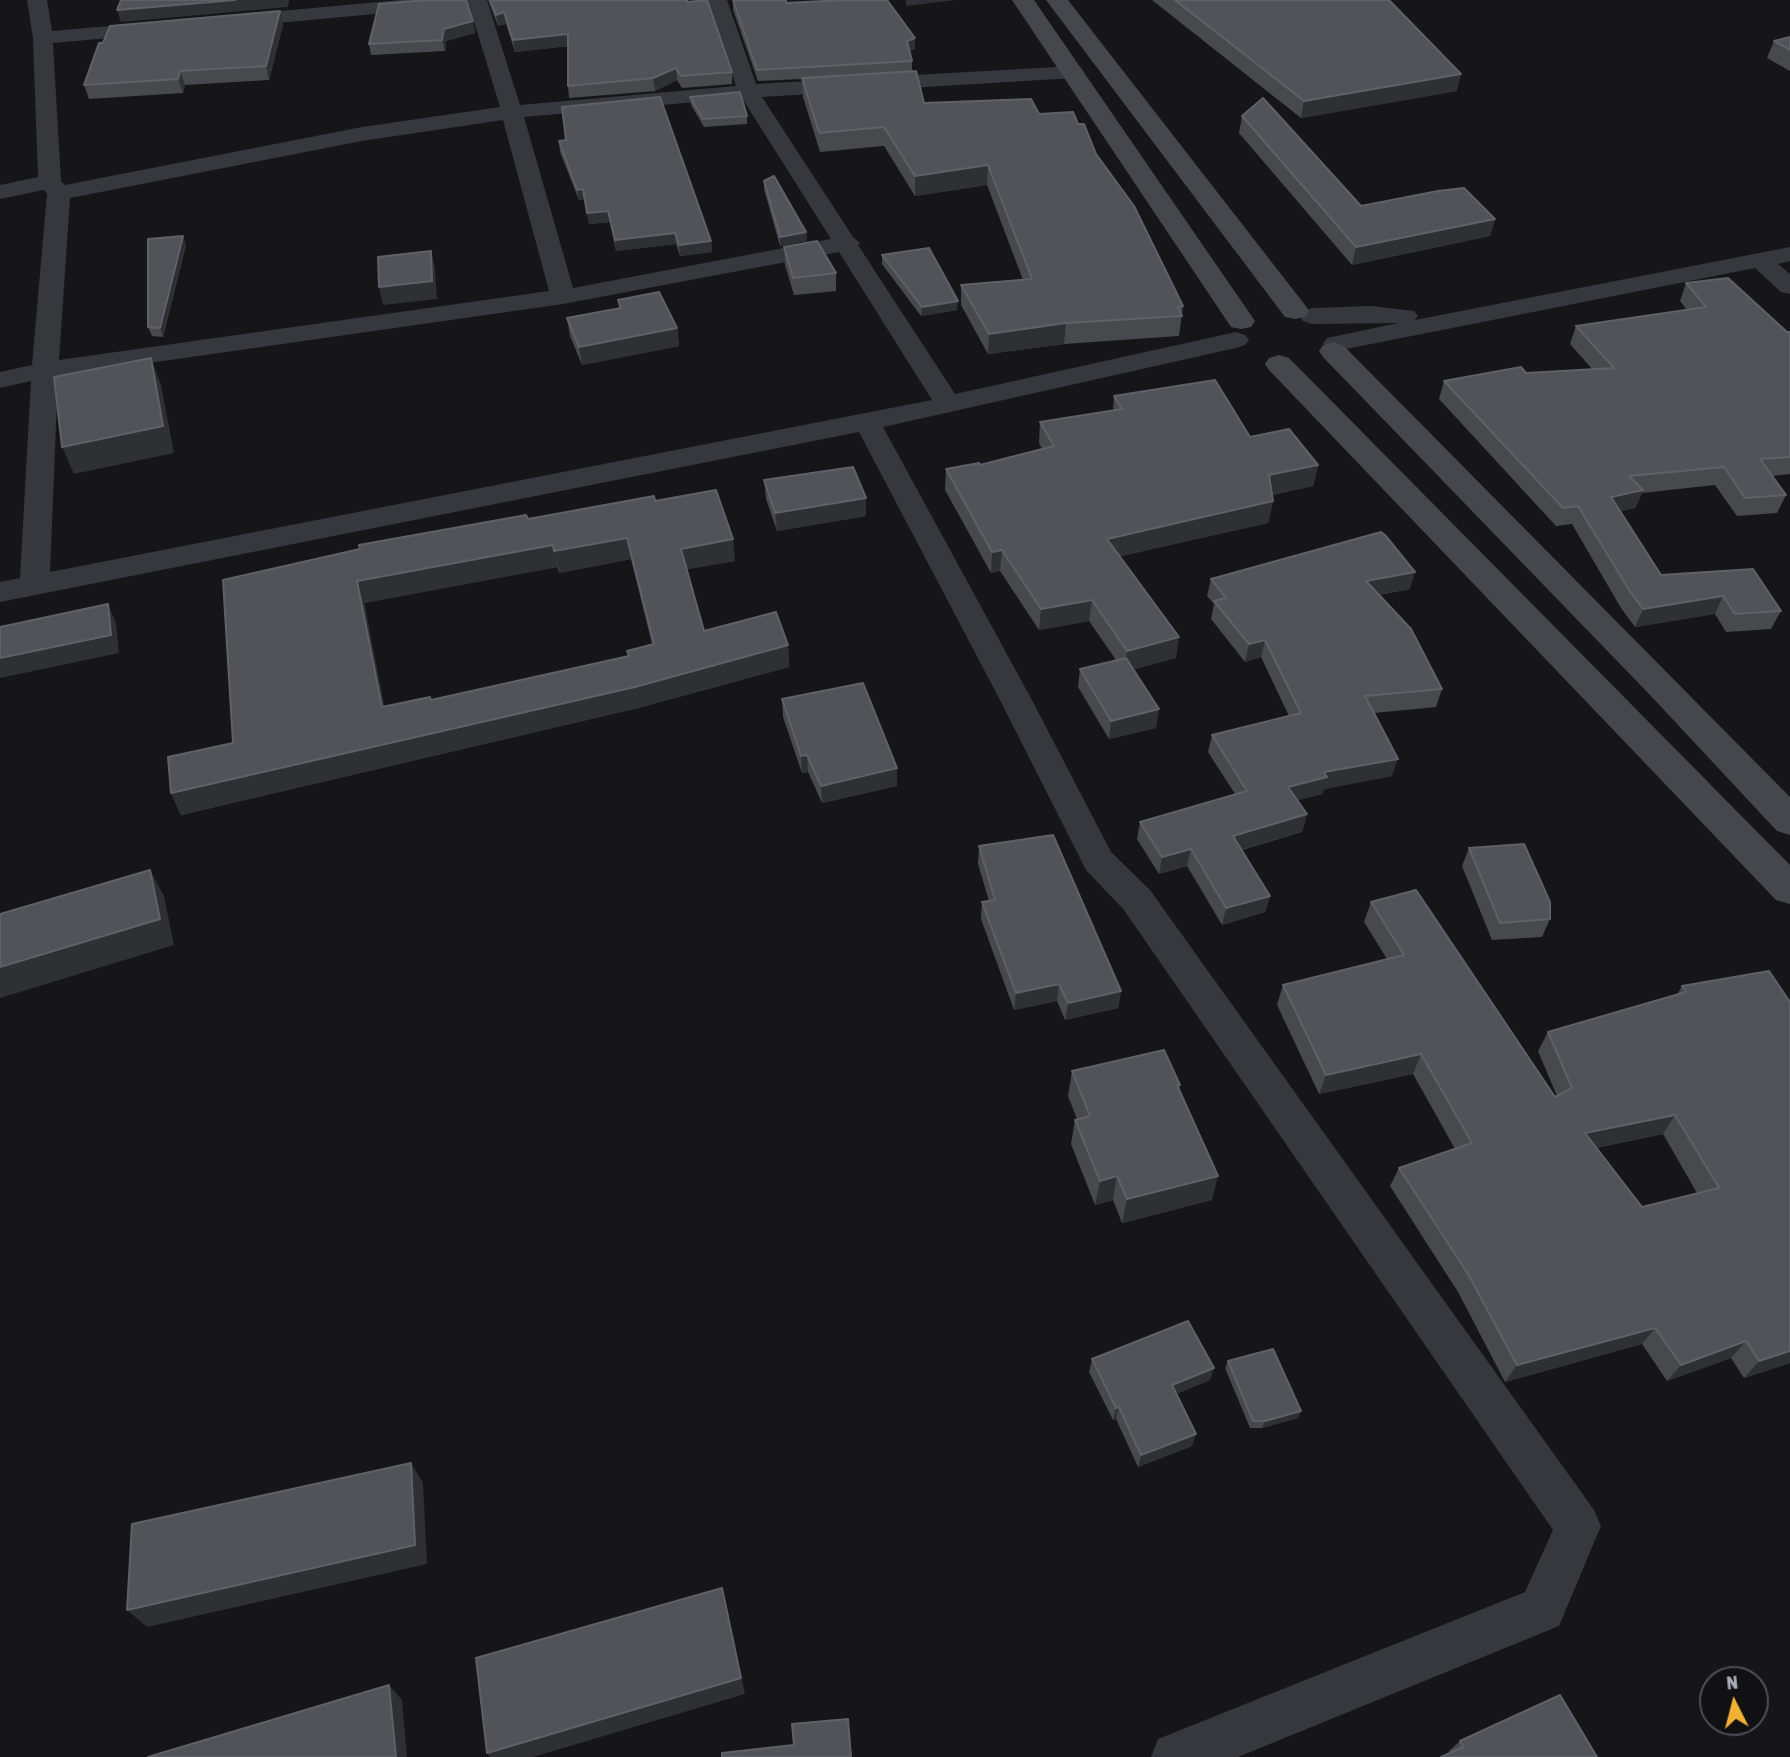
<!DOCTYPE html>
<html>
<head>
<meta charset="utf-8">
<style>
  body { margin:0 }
  #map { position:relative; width:1790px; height:1757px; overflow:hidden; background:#161618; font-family:"Asap Condensed",sans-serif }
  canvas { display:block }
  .north { position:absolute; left:1699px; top:1666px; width:70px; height:70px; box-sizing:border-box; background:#111113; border:2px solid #4d4f55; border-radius:50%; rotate:354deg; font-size:19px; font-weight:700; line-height:28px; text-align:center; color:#a8adb8 }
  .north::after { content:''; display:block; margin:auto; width:24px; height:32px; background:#f2b134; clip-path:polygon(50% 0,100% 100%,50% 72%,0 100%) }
</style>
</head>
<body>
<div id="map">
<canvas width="1790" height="1757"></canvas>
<div class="north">N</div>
</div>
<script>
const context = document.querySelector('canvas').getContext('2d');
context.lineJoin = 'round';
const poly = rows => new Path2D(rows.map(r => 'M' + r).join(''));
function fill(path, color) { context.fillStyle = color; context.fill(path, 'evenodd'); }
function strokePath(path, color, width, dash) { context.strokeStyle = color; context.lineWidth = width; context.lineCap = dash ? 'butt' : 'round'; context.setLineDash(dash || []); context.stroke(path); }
const minor = poly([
  [27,0,47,0,52,31,155,22,162,24,165,28,162,32,155,34,53,43,61,181,65,185,362,127,500,107,469,5,236,27,229,25,226,21,229,17,236,15,401,0,487,0,520,105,736,86,707,0,727,0,756,84,1074,66,1081,68,1084,72,1081,76,1074,78,762,97,853,237,860,243,858,245,955,394,1236,332,1245,335,1249,340,1245,345,1236,348,883,427,1033,702,1111,852,1150,890,1594,1510,1601,1526,1559,1626,1238,1757,1151,1757,1158,1739,1525,1592,1553,1530,1124,910,1086,870,1001,702,859,432,0,602,0,582,20,578,31,381,0,388,0,372,32,365,47,194,44,190,0,199,0,185,38,177,33,38,27,0],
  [742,98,831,239,573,288,524,117,742,98],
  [503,120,549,291,59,360,70,198,362,141,503,120],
  [839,252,932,400,50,572,58,376,563,304,839,252],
  [1790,247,1790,261,1778,264,1790,274,1790,294,1781,292,1755,268,1336,351,1327,348,1323,343,1327,338,1398,323,1312,324,1303,321,1299,316,1303,311,1312,308,1371,306,1414,311,1418,316,1415,320,1790,247]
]);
const secondary = poly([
  [1012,0,1034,0,1255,321,1251,327,1241,329,1231,327,1012,0],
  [1046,0,1068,0,1305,305,1309,311,1305,317,1295,319,1285,317,1046,0],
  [1333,342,1343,345,1790,797,1790,835,1777,831,1650,695,1323,357,1319,351,1323,345,1333,342],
  [1279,355,1289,358,1790,865,1790,904,1776,900,1269,370,1265,364,1269,358,1279,355]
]);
const wall = poly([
  [488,0,687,0,732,72,732,84,682,88,677,80,655,91,569,98,568,86,568,46,515,52,506,24,498,26],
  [733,0,786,3,915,38,915,49,910,51,912,61,912,71,924,103,1039,114,1078,124,1096,154,1183,306,1179,336,1064,344,988,354,961,305,961,285,1023,280,987,185,915,196,884,146,820,152,803,97,802,79,758,81,733,10],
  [1152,0,1389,0,1457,91,1301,118],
  [280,11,283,25,269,80,185,85,183,93,89,99,84,85,103,43],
  [473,21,475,33,446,41,445,51,371,55,369,44],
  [1790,37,1790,71,1767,58,1774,41],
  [690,97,747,116,747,124,704,127,691,105],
  [1242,116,1361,206,1495,219,1490,236,1352,265,1239,133],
  [559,141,711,241,712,252,680,256,676,244,616,251,610,222,589,224,585,199,579,200,560,152],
  [764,181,806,232,807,241,780,246,764,189],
  [186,245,163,337,152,336,148,327],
  [784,247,836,273,836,291,794,295,785,265],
  [882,256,957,310,921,316,882,264],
  [1686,283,1787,332,1790,332,1790,474,1772,476,1786,495,1777,513,1737,516,1715,485,1642,493,1635,508,1620,511,1661,575,1781,611,1771,629,1726,632,1715,614,1635,627,1621,608,1572,524,1556,526,1439,399,1444,381,1526,373,1592,369,1570,344,1576,326,1687,310,1680,301],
  [618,300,677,328,679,346,582,365,570,336,567,318,619,308],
  [1114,396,1250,437,1318,465,1313,486,1272,495,1273,501,1268,523,1120,556,1176,658,1134,669,1156,728,1109,739,1078,687,1080,669,1116,660,1089,621,1039,630,1000,571,991,573,945,490,946,469,980,465,1042,449,1039,443,1040,422,1113,411],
  [764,480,866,498,866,516,777,531,766,499],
  [655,501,735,561,687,569,704,631,788,645,789,667,638,708,181,815,171,793,233,743,223,580,528,519],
  [631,559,652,644,627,651,628,657,431,700,384,707,364,603,557,567,559,573],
  [1211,579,1410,589,1379,595,1442,689,1436,707,1374,713,1392,776,1324,789,1322,794,1297,800,1307,814,1302,832,1242,850,1270,896,1265,912,1222,925,1187,866,1159,874,1137,839,1140,822,1235,794,1208,752,1212,735,1289,716,1261,657,1245,662,1211,619,1214,604,1207,596],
  [782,699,897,768,897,786,822,803,808,772,802,773,783,717],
  [979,846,1121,991,1118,1008,1065,1020,1057,1001,1014,1010,981,919,982,902,989,901,978,864],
  [1469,848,1550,919,1542,937,1492,940,1462,866],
  [1371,902,1555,1097,1557,1096,1538,1051,1548,1032,1677,995,1682,986,1790,1002,1790,1363,1744,1378,1731,1358,1667,1381,1642,1344,1505,1382,1458,1292,1390,1186,1399,1168,1455,1149,1413,1074,1319,1094,1277,1005,1283,985,1387,959,1364,922],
  [1663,1134,1697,1193,1642,1207,1596,1148],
  [1072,1071,1180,1085,1179,1090,1212,1200,1122,1223,1113,1200,1095,1205,1071,1144,1075,1120,1077,1119,1068,1096],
  [1092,1359,1210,1380,1176,1394,1192,1446,1138,1467,1116,1419,1113,1420,1089,1372],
  [1228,1361,1301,1411,1298,1418,1262,1428,1250,1428,1225,1368],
  [1460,1741,1597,1757,1450,1753,1449,1751]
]);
const shadedWall = poly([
  [235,0,289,0,289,1,288,7,121,22,117,10],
  [906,0,956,0,906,6],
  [280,11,283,25,269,80,266,66],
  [504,12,506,24,498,26,496,15],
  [473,21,475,33,446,41,445,51,442,40,444,29],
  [568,34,570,46,515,52,513,40],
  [915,38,915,49,907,52,907,41],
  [676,68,677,80,655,91,653,78],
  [180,71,185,85,183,93,178,79],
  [1461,74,1457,91,1301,118,1304,101],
  [988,165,987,185,915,196,915,176],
  [583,189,585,199,579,200,577,190],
  [608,211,610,222,589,224,587,213],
  [1495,219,1490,236,1352,265,1356,247],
  [806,232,807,241,780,246,780,237],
  [675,233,676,244,616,251,615,240],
  [183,236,186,245,163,337,160,328],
  [711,241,712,252,680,256,679,245],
  [431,251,435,269,437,299,383,305,379,287],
  [958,301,957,310,921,316,922,307],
  [1066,323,1064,344,988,354,989,334],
  [677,328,679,346,582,365,579,347],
  [151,358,161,385,174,453,74,474,62,447],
  [1318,465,1313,486,1264,497,1269,475],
  [1643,490,1635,508,1604,515,1611,497],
  [866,498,866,516,777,531,775,513],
  [1273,501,1268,523,1105,560,1107,539],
  [627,538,631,559,559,573,554,551],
  [733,539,735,561,684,570,681,549],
  [553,545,557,567,364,603,389,729,382,707,357,581],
  [1002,550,1000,571,991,573,992,552],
  [1415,572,1410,589,1361,598,1366,581],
  [1723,596,1715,614,1635,627,1643,609],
  [1092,600,1089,621,1039,630,1041,609],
  [108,604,116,623,119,653,0,678,0,658],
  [1179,637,1176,658,1124,672,1127,651],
  [1265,640,1261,657,1245,662,1249,644],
  [788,645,789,667,638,708,181,815,171,793],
  [1159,709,1156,728,1109,739,1111,721],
  [807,755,808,772,802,773,801,756],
  [1398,759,1392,776,1324,789,1322,794,1283,804,1288,787,1324,772],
  [897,768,897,786,822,803,821,786],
  [1307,814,1302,832,1229,853,1233,836],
  [1191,849,1187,866,1159,874,1162,857],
  [150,870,164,896,174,945,0,998,0,967],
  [1270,896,1265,912,1222,925,1226,908],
  [1059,984,1057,1001,1014,1010,1016,993],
  [1121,991,1118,1008,1065,1020,1068,1003],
  [1421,1054,1413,1074,1319,1094,1326,1075],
  [1675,1115,1663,1134,1574,1152,1585,1133],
  [1117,1176,1113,1200,1095,1205,1100,1181],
  [1218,1176,1212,1200,1122,1223,1127,1199],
  [1655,1328,1642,1344,1505,1382,1517,1365],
  [1746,1341,1731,1358,1667,1381,1681,1365],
  [1790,1351,1790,1363,1744,1378,1759,1361],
  [1214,1368,1210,1380,1168,1397,1172,1385],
  [1119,1407,1116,1419,1113,1420,1116,1408],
  [1301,1411,1298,1418,1262,1428,1265,1421],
  [1196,1434,1192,1446,1138,1467,1141,1455],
  [411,1463,423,1483,427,1564,147,1627,127,1610],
  [722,1588,745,1694,533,1757,490,1757,487,1753],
  [389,1685,402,1700,407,1757,396,1757]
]);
const building = poly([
  [121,0,235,0,117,10,121,0],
  [427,0,466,0,473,21,444,29,442,40,369,44,379,4,427,0],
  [490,0,687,0,687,2,707,0,732,72,681,76,676,68,653,78,568,86,568,34,513,40,504,12,496,15,490,0],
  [733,0,786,0,786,3,844,0,887,0,915,38,907,41,912,61,757,70,733,0],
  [1175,0,1389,0,1461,74,1304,101,1175,0],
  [280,11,266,66,180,71,178,79,84,85,99,43,103,43,110,26,280,11],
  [1790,37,1790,50,1774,41,1790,37],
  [916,71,924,103,1031,99,1039,114,1073,112,1078,124,1084,124,1096,154,1134,206,1183,306,1178,307,1182,316,1066,323,989,334,961,285,1032,279,988,165,915,176,884,127,819,133,802,78,916,71],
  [740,92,747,116,703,119,690,97,740,92],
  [660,97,711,241,679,245,675,233,615,240,608,211,587,213,583,189,577,190,559,141,566,140,562,107,660,97],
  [1263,98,1361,206,1438,191,1464,188,1495,219,1356,247,1242,116,1263,98],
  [774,176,806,232,780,237,764,181,774,176],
  [183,236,160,328,148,327,148,239,183,236],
  [817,241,836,273,793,278,784,247,817,241],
  [929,248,958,301,922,307,882,255,929,248],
  [431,251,432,281,379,287,378,257,431,251],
  [1728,278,1787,332,1790,332,1790,457,1760,459,1786,495,1745,498,1724,467,1629,476,1643,490,1611,497,1661,575,1753,569,1781,611,1735,614,1723,596,1643,609,1629,590,1578,506,1563,508,1444,381,1521,367,1526,373,1614,368,1576,326,1706,307,1686,283,1728,278],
  [659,292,677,328,579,347,567,318,621,308,618,300,659,292],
  [151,358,163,426,62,447,54,377,151,358],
  [1215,380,1250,437,1289,429,1318,465,1269,475,1273,501,1107,539,1179,637,1127,651,1092,600,1041,609,1002,550,992,552,946,469,979,463,980,465,1054,446,1040,422,1122,409,1114,396,1215,380],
  [853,467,866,498,775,513,764,480,853,467],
  [716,490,733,539,681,549,704,631,776,612,788,645,635,687,171,793,168,757,233,743,223,580,360,549,359,545,526,515,528,519,654,496,655,501,716,490],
  [627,538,654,644,627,651,629,656,431,700,430,697,382,707,357,581,553,545,554,551,627,538],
  [1381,532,1385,535,1415,572,1366,581,1411,629,1442,689,1365,696,1398,759,1324,772,1327,777,1288,787,1307,814,1233,836,1270,896,1226,908,1191,849,1162,857,1140,822,1247,791,1212,735,1301,713,1265,640,1249,644,1214,601,1226,598,1211,579,1381,532],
  [108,604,111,635,0,658,0,627,108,604],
  [1126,658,1159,709,1111,721,1080,669,1126,658],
  [863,683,897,768,821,786,807,755,801,756,782,699,863,683],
  [1053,835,1121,991,1068,1003,1059,984,1016,993,982,902,995,900,979,846,1053,835],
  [1524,844,1550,902,1550,919,1500,923,1469,848,1524,844],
  [150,870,160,919,0,967,0,914,150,870],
  [1416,890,1555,1097,1572,1088,1548,1032,1686,992,1682,986,1769,971,1790,1002,1790,1351,1759,1361,1746,1341,1681,1365,1655,1328,1517,1365,1468,1274,1399,1168,1472,1143,1421,1054,1326,1075,1283,985,1404,955,1371,902,1416,890],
  [1675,1115,1719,1188,1642,1207,1585,1133,1675,1115],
  [1164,1050,1180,1085,1177,1085,1218,1176,1127,1199,1117,1176,1100,1181,1075,1120,1090,1116,1072,1071,1164,1050],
  [1188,1321,1214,1368,1172,1385,1196,1434,1141,1455,1119,1407,1116,1408,1092,1359,1188,1321],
  [1273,1349,1301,1411,1265,1421,1253,1421,1228,1361,1273,1349],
  [411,1463,415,1545,127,1610,132,1524,411,1463],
  [722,1588,741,1678,487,1753,476,1658,722,1588],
  [389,1685,396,1757,148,1757,389,1685],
  [1560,1695,1597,1757,1441,1757,1463,1747,1460,1741,1560,1695],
  [848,1719,851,1757,722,1757,722,1753,794,1745,792,1724,848,1719]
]);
fill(minor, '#37383d');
fill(secondary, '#45474d');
fill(wall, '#47494d');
fill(shadedWall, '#2f3033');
fill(building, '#525359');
strokePath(building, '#5f6168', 2);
</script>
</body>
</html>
